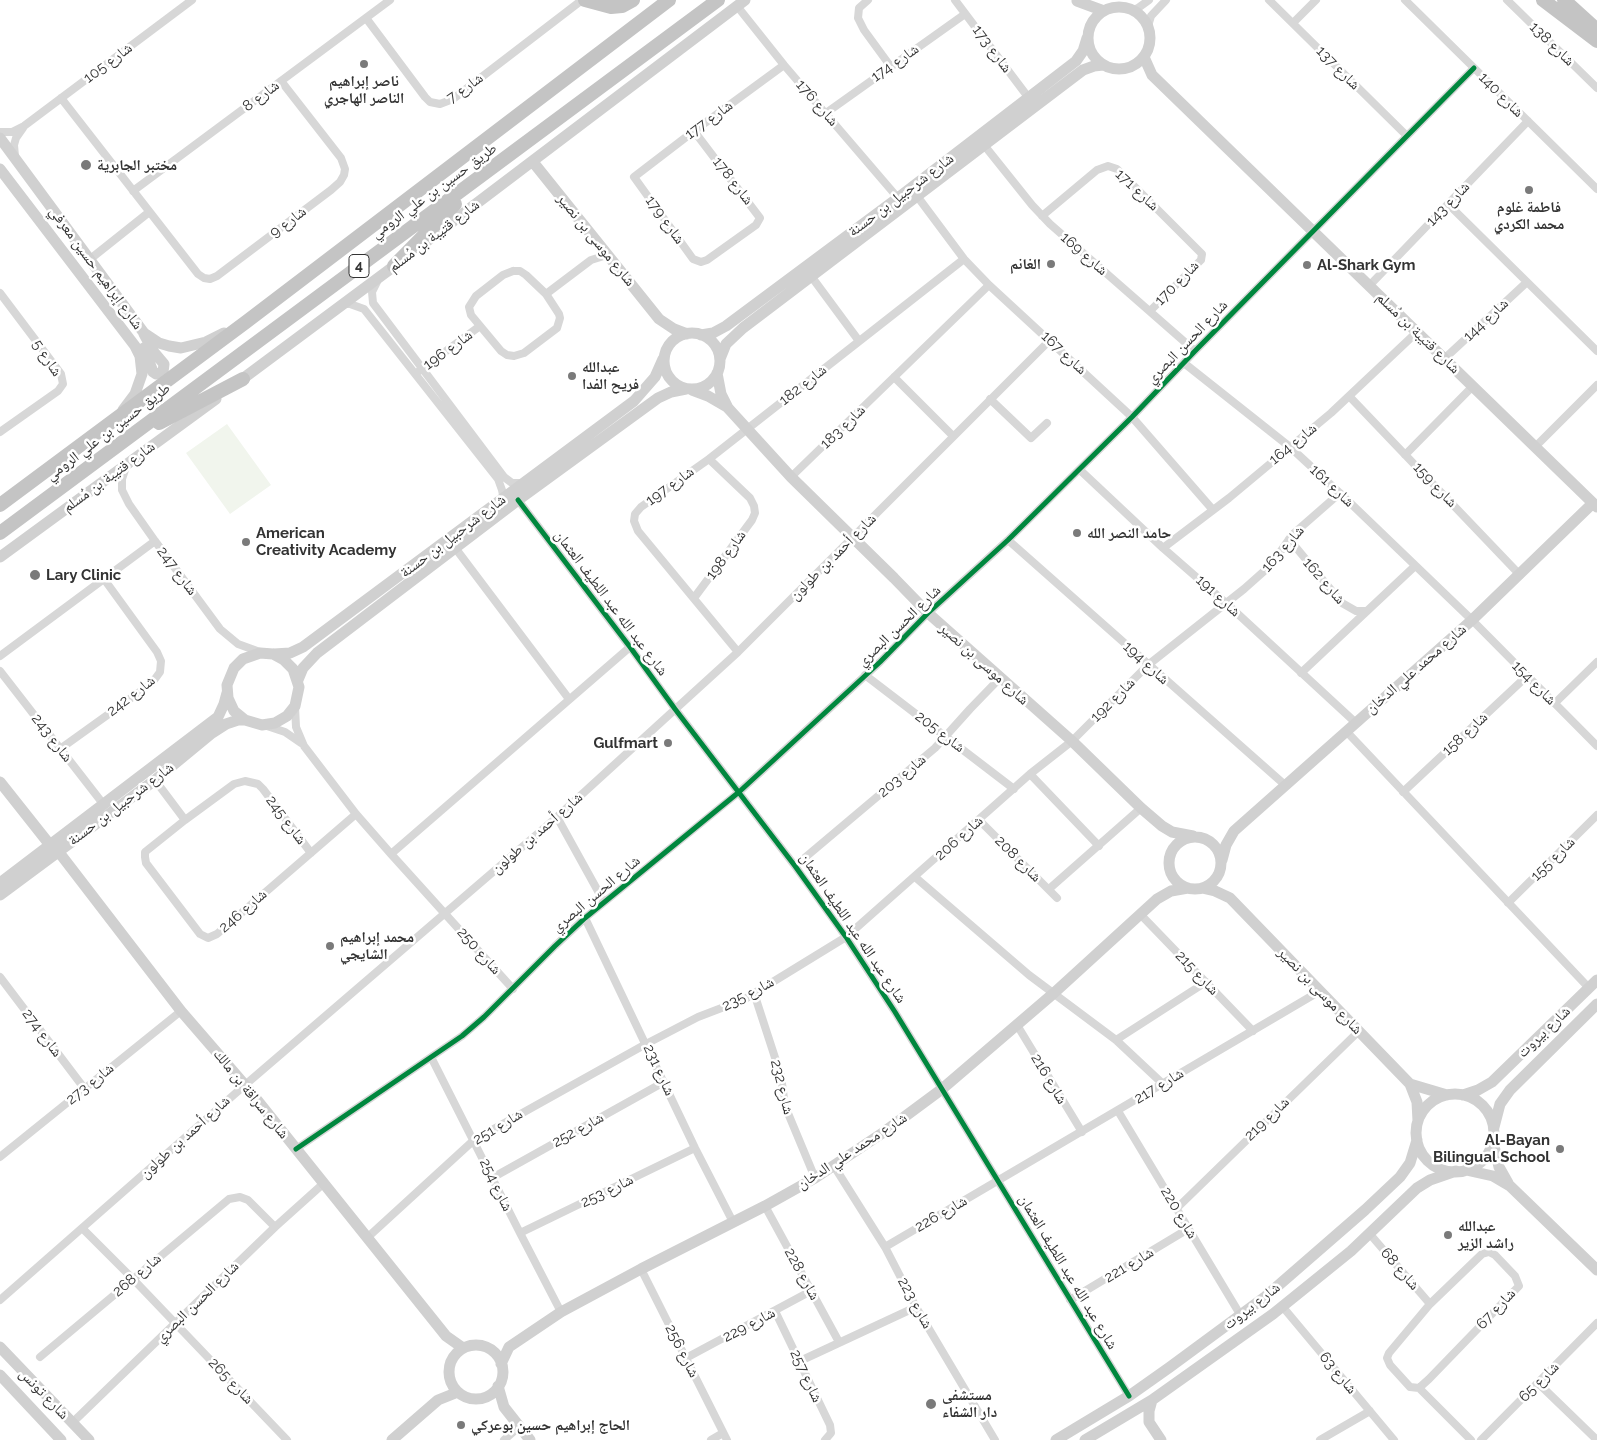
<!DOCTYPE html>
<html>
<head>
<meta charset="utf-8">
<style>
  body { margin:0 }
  canvas { display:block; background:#fff }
</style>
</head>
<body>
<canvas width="1597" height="1440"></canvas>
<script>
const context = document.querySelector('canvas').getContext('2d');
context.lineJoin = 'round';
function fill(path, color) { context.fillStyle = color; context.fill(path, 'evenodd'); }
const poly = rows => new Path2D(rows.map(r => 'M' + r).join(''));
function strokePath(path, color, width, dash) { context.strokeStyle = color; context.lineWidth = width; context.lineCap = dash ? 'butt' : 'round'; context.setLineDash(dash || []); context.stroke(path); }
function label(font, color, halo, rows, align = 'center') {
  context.font = font + ' Raleway,"Noto Naskh Arabic",sans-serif'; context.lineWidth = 5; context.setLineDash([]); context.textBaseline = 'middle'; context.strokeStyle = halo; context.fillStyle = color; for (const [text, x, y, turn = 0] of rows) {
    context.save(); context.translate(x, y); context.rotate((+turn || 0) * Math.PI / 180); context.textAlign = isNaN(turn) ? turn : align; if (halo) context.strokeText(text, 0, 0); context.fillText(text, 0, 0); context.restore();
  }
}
const green = poly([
  [227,424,271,485,230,514,186,453]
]);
const street = poly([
  [868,0,859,8,858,18,864,30,891,67],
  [955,0,1028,97],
  [1269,0,1406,135],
  [1405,0,1597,189],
  [1507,0,1597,88],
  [737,6,784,65,898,198],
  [1131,10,1138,8,1149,0],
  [366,18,425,97,430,102,440,104,453,99,582,0],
  [1293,23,1316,0],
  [1148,26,1151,16,1166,0],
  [61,98,198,274,204,278,210,279,217,276,331,190,340,182,344,175,345,169,341,158,281,81],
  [826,113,965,14],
  [694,131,760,218,756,225,707,260,701,262,693,259,634,177,694,131,784,65],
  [0,132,12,132,24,126,192,0],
  [984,145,1032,205,1050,224,1195,351],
  [15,156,14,145,16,138,23,128],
  [133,191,390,0],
  [917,196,964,259,989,285,1132,417,1213,510],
  [1448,204,1597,351],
  [1042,216,1097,170,1108,166,1117,169,1202,254,1201,260,1150,311],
  [89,260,148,213],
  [513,271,520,271,526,275,546,294,559,314,560,318,557,328,524,353,514,356,507,355,501,351,471,315,469,307,476,296,503,275,513,271],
  [811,276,859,341],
  [377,282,372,292,373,303,504,477,512,483,522,483],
  [1369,286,1528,121],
  [0,293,61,374,63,384,58,391,0,432],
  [546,294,591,260,607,255],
  [344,304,350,304,364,309,498,479,502,490,503,495,500,501],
  [1444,359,1527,282],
  [1184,363,1290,447,1343,496,1472,620,1597,746],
  [419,371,480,326],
  [894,377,953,436],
  [1349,396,1520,575],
  [990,399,1031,438,1047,423],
  [1535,447,1597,385],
  [1405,455,1473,386],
  [126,467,122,479,122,490,129,504,155,541,220,629,238,644,260,652],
  [1080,470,1163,548,1226,603,1356,723],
  [791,477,989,285],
  [518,500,630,647,675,709,795,866,846,937,895,1012,1129,1396],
  [1289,539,1342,603,1356,611,1366,611],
  [1008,540,1285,785],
  [1163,548,1229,498,1331,413,1417,332],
  [456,549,569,699],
  [694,598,752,520,755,513,754,506,750,498,709,459],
  [738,652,638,531,634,521,635,514,641,507,709,459,964,259],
  [0,656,155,541],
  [0,671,104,805],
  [1301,673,1415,566],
  [865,675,1014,789],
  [1555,703,1597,662],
  [295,706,296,727,304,746,356,814,391,854,513,989],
  [267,726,285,732,301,743],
  [1346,731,1589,988],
  [60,749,152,683,160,672,161,661,157,652,104,579],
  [1030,774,1099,846],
  [155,780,185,820],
  [1403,792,1527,676],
  [557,817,604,902],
  [979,820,1057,898],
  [311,853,263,789,258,784,245,781,234,784,185,820,145,852,145,857,146,863,200,934,208,938,217,934,356,814],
  [391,854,630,647],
  [795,866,935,748,970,709,1000,678],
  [915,877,1029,975,1116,1040,1163,1084],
  [1049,889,1141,808],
  [1508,903,1597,815],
  [1141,915,1253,1031],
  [585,918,695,1148,733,1222],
  [0,977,84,1088],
  [754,993,781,1076,785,1106,815,1178],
  [1017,1025,1082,1132],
  [1116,1040,1206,982],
  [431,1057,520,1233,561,1312],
  [1118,1111,1241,1316],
  [296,1149,462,1036,484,1017,555,946,585,918,739,792,880,662,928,613,1008,540,1132,417,1195,351,1474,68],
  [0,1157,181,1011],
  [834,1166,885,1247,916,1307,995,1440],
  [492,1178,664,1082],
  [765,1206,839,1342],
  [1176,1209,1359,1031],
  [82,1228,132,1278,287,1440],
  [520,1233,695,1148],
  [1369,1233,1430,1304],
  [368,1237,474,1140,646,1044,698,1017,745,999,846,937,1030,774,1072,741,1148,665,1244,589,1271,565,1292,535,1340,493],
  [885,1247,1320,991],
  [1489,1252,1495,1255,1515,1276,1519,1286,1429,1379,1419,1388,1410,1387,1390,1365,1387,1358,1389,1353,1430,1304,1482,1254,1489,1252],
  [641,1269,727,1440],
  [0,1300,245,1085,557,817,738,652,1050,340],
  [1070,1300,1188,1229],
  [1282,1306,1394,1440],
  [775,1311,830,1425,831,1433,825,1440],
  [40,1357,229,1199,240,1197,248,1200,275,1227],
  [686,1358,811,1291],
  [800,1361,916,1307],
  [1538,1383,1597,1440],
  [1419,1388,1471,1440],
  [72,1423,275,1227,324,1183],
  [504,1440,520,1426],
  [711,1440,723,1433],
  [1320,1440,1370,1411],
  [1481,1440,1597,1323]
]);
const secondary = poly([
  [1077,1,1104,11],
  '1088 38a31 31 0 1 1 62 0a31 31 0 1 1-62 0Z',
  [1144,57,1152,75,1597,507],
  [0,138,144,333,159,343,169,346,181,348,206,342,224,333],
  [533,162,659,319,674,329,687,334],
  [0,169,135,346,140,356,142,374,135,394,123,410],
  [419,247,745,0],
  '664 361a28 28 0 1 1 56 0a28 28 0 1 1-56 0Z',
  [701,335,713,333,726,326,898,198,1076,61,1083,51,1087,38],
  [144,348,153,372,156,374,163,372,164,364,153,351,144,334],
  [720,359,726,344,743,328,1083,70,1094,66,1103,65],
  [717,373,721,394,728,408,791,477,894,578,928,613,1072,741,1141,808,1162,826,1172,832,1193,836],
  [237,383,401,261],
  [692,390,708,396,727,407],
  [0,557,216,399],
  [274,654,290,653,303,647,634,401,655,377,663,359],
  [298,680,303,668,317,653,518,500,658,398,671,392,686,389],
  [0,782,50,845],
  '1169 863a26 26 0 1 1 52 0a26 26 0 1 1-52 0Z',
  [58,851,181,1011,245,1085,434,1321,446,1336,463,1348],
  [1222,860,1226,845,1234,831,1472,620,1593,503],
  [0,883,218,717,224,704,227,693],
  [1202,888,1215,891,1230,898,1410,1084,1417,1102,1418,1121],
  [0,895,155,780,212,733,226,724,238,720,245,720,262,725,275,723,287,716,295,706,299,687,293,669,284,660,273,654,260,653,243,659,234,668,227,685,228,698,234,711,245,720],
  [1410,1084,1447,1095],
  '1416 1133a39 39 0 1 1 78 0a39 39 0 1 1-78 0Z',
  [1463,1095,1478,1090,1492,1082,1597,980],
  [1494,1127,1500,1104,1510,1090,1597,1004],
  [1493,1142,1499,1167,1508,1183],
  [1466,1170,1493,1176,1510,1186,1597,1270],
  '449 1372a27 27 0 1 1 54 0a27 27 0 1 1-54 0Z',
  [0,1347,89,1440],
  [501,1364,509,1347,561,1312,641,1269,765,1206,815,1178,884,1132,942,1089,1054,993,1157,899,1171,891,1188,888],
  [0,1375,61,1440],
  [498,1386,504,1407,530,1440],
  [1152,1400,1149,1411,1149,1422,1161,1440],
  [392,1440,438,1400,458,1392],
  [1056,1440,1129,1396,1170,1367,1265,1297,1365,1210,1400,1177,1410,1163,1417,1140],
  [1085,1440,1152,1400,1273,1314,1351,1251,1417,1188,1430,1180,1456,1171]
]);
const highway = poly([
  [585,0,611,7,622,6,633,0],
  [1543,0,1597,41],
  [1564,0,1597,30],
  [394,266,455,204],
  [159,423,243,379],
  [0,505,246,322,669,0],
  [0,533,718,0]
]);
const cycleway = poly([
  [518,500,630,647,675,709,795,866,846,937,895,1012,1129,1396],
  [296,1149,462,1036,484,1017,555,946,585,918,739,792,880,662,928,613,1008,540,1132,417,1195,351,1474,68]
]);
const markers = [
  [364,64,5,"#7a7a7a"],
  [86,165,6,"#7a7a7a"],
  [1529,190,5,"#7a7a7a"],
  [1051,264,5,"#7a7a7a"],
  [1307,265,5,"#7a7a7a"],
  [572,376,5,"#7a7a7a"],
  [1077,533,5,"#7a7a7a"],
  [246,542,5,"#7a7a7a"],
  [35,575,6,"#7a7a7a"],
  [668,743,5,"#7a7a7a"],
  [330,946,5,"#7a7a7a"],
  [1560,1149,5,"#7a7a7a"],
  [1448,1235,5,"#7a7a7a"],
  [931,1404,6,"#7a7a7a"],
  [461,1425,5,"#7a7a7a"]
];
const shields = [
  [359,266,20]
];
const shieldNames = [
  ["4",359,266]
];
const streetNames = [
  ["شارع 138",1552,44,44],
  ["شارع 173",992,49,53],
  ["شارع 105",108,63,-37],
  ["شارع 174",895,63,-35],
  ["شارع 137",1338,68,45],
  ["شارع 7",465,88,-35],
  ["شارع 140",1501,95,45],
  ["شارع 8",261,96,-37],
  ["شارع 176",817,103,49],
  ["شارع 177",709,120,-36],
  ["شارع 178",733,181,52],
  ["شارع 171",1137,190,43],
  ["طريق حسين بن علي الرومي",434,191,-36],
  ["شارع شرحبيل بن حسنة",901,195,-37],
  ["شارع 143",1448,204,-46],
  ["شارع 179",665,220,54],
  ["شارع 9",288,222,-37],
  ["شارع قتيبة بن مُسلم",434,236,-37],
  ["شارع موسى بن نصير",596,240,51],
  ["شارع 169",1084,254,41],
  ["شارع إبراهيم حسين معرفي",96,268,54],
  ["شارع 170",1177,283,-46],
  ["شارع 144",1486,320,-43],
  ["شارع قتيبة بن مُسلم",1418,333,44],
  ["شارع الحسن البصري",1187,342,-46],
  ["شارع 196",448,350,-36],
  ["شارع 167",1064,353,43],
  ["شارع 5",47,358,56],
  ["شارع 182",803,385,-38],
  ["شارع 183",843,427,-44],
  ["طريق حسين بن علي الرومي",108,432,-37],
  ["شارع 164",1293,444,-39],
  ["شارع قتيبة بن مُسلم",109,477,-36],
  ["شارع 159",1435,485,46],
  ["شارع 197",670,486,-36],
  ["شارع 161",1332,486,43],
  ["شارع شرحبيل بن حسنة",453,536,-37],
  ["شارع 163",1283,549,-49],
  ["شارع 198",726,555,-54],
  ["شارع أحمد بن طولون",833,557,-45],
  ["شارع 247",177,571,53],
  ["شارع 162",1324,581,49],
  ["شارع 191",1218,596,42],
  ["شارع عبد الله عبد اللطيف العثمان",611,603,53],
  ["شارع الحسن البصري",899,626,-44],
  ["شارع 194",1146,663,42],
  ["شارع موسى بن نصير",984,664,42],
  ["شارع محمد علي الدخان",1416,669,-41],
  ["شارع 154",1534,683,45],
  ["شارع 242",131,696,-38],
  ["شارع 192",1113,700,-45],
  ["شارع 205",940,732,37],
  ["شارع 158",1465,734,-43],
  ["شارع 243",52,738,52],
  ["شارع 203",902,776,-40],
  ["شارع شرحبيل بن حسنة",121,804,-37],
  ["شارع 245",286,820,53],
  ["شارع أحمد بن طولون",537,833,-41],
  ["شارع 206",959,838,-42],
  ["شارع 208",1018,859,45],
  ["شارع 155",1553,859,-45],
  ["شارع الحسن البصري",596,894,-40],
  ["شارع 246",243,911,-41],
  ["شارع عبد الله عبد اللطيف العثمان",853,928,56],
  ["شارع 250",479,951,48],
  ["شارع 215",1197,973,46],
  ["شارع موسى بن نصير",1320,991,46],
  ["شارع 235",748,994,-28],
  ["شارع بيروت",1544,1032,-44],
  ["شارع 274",42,1033,53],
  ["شارع 231",659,1070,65],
  ["شارع 216",1049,1079,59],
  ["شارع 273",90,1084,-39],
  ["شارع 217",1159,1086,-31],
  ["شارع 232",782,1087,76],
  ["شارع سراقة بن مالك",251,1094,51],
  ["شارع 219",1267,1119,-44],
  ["شارع 251",498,1127,-31],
  ["شارع 252",578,1130,-29],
  ["شارع أحمد بن طولون",185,1137,-42],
  ["شارع محمد علي الدخان",852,1151,-33],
  ["شارع 254",496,1185,64],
  ["شارع 253",607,1191,-26],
  ["شارع 220",1179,1213,59],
  ["شارع 226",941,1214,-30],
  ["شارع 221",1129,1265,-31],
  ["شارع 68",1400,1269,49],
  ["شارع عبد الله عبد اللطيف العثمان",1068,1272,59],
  ["شارع 228",802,1274,61],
  ["شارع 268",137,1275,-40],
  ["شارع الحسن البصري",197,1302,-44],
  ["شارع 223",915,1303,61],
  ["شارع بيروت",1252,1306,-38],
  ["شارع 67",1496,1309,-47],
  ["شارع 229",749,1325,-28],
  ["شارع 256",682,1351,63],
  ["شارع 63",1338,1373,50],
  ["شارع 257",806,1376,65],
  ["شارع 265",231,1381,46],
  ["شارع 65",1539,1382,-45],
  ["شارع تونس",44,1394,46]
];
const poiNames = [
  ["ناصر إبراهيم",364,81,"center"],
  ["الناصر الهاجري",364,98,"center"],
  ["مختبر الجابرية",97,165],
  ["فاطمة غلوم",1529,207,"center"],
  ["محمد الكردي",1529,224,"center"],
  ["الغانم",1041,264,"right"],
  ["Al-Shark Gym",1317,265],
  ["عبدالله",582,367],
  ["فريح الفدا",582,384],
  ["American",256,533],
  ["Creativity Academy",256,550],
  ["حامد النصر الله",1087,533],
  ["Lary Clinic",46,575],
  ["Gulfmart",658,743,"right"],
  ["محمد إبراهيم",340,937],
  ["الشايجي",340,954],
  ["Al-Bayan",1550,1140,"right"],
  ["Bilingual School",1550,1157,"right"],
  ["عبدالله",1458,1226],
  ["راشد الزير",1458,1243],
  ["مستشفى",942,1395],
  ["دار الشفاء",942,1412],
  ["الحاج إبراهيم حسين بوعركي",471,1425]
];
fill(green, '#f1f5ed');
strokePath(street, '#d7d7d7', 8);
strokePath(secondary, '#d0d0d0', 11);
strokePath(highway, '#c4c4c4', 14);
strokePath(cycleway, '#00873e', 5);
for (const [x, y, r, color] of markers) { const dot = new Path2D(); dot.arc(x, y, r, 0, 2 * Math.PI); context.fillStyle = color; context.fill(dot); strokePath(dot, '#fff', 2); }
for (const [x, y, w] of shields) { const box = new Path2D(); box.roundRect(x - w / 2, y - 11.5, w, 23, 4); context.fillStyle = '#fff'; context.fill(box); strokePath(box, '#333', 1); }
label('bold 14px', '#333', null, shieldNames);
label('15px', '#333', '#fff', streetNames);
label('bold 15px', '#333', '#fff', poiNames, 'left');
</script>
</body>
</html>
